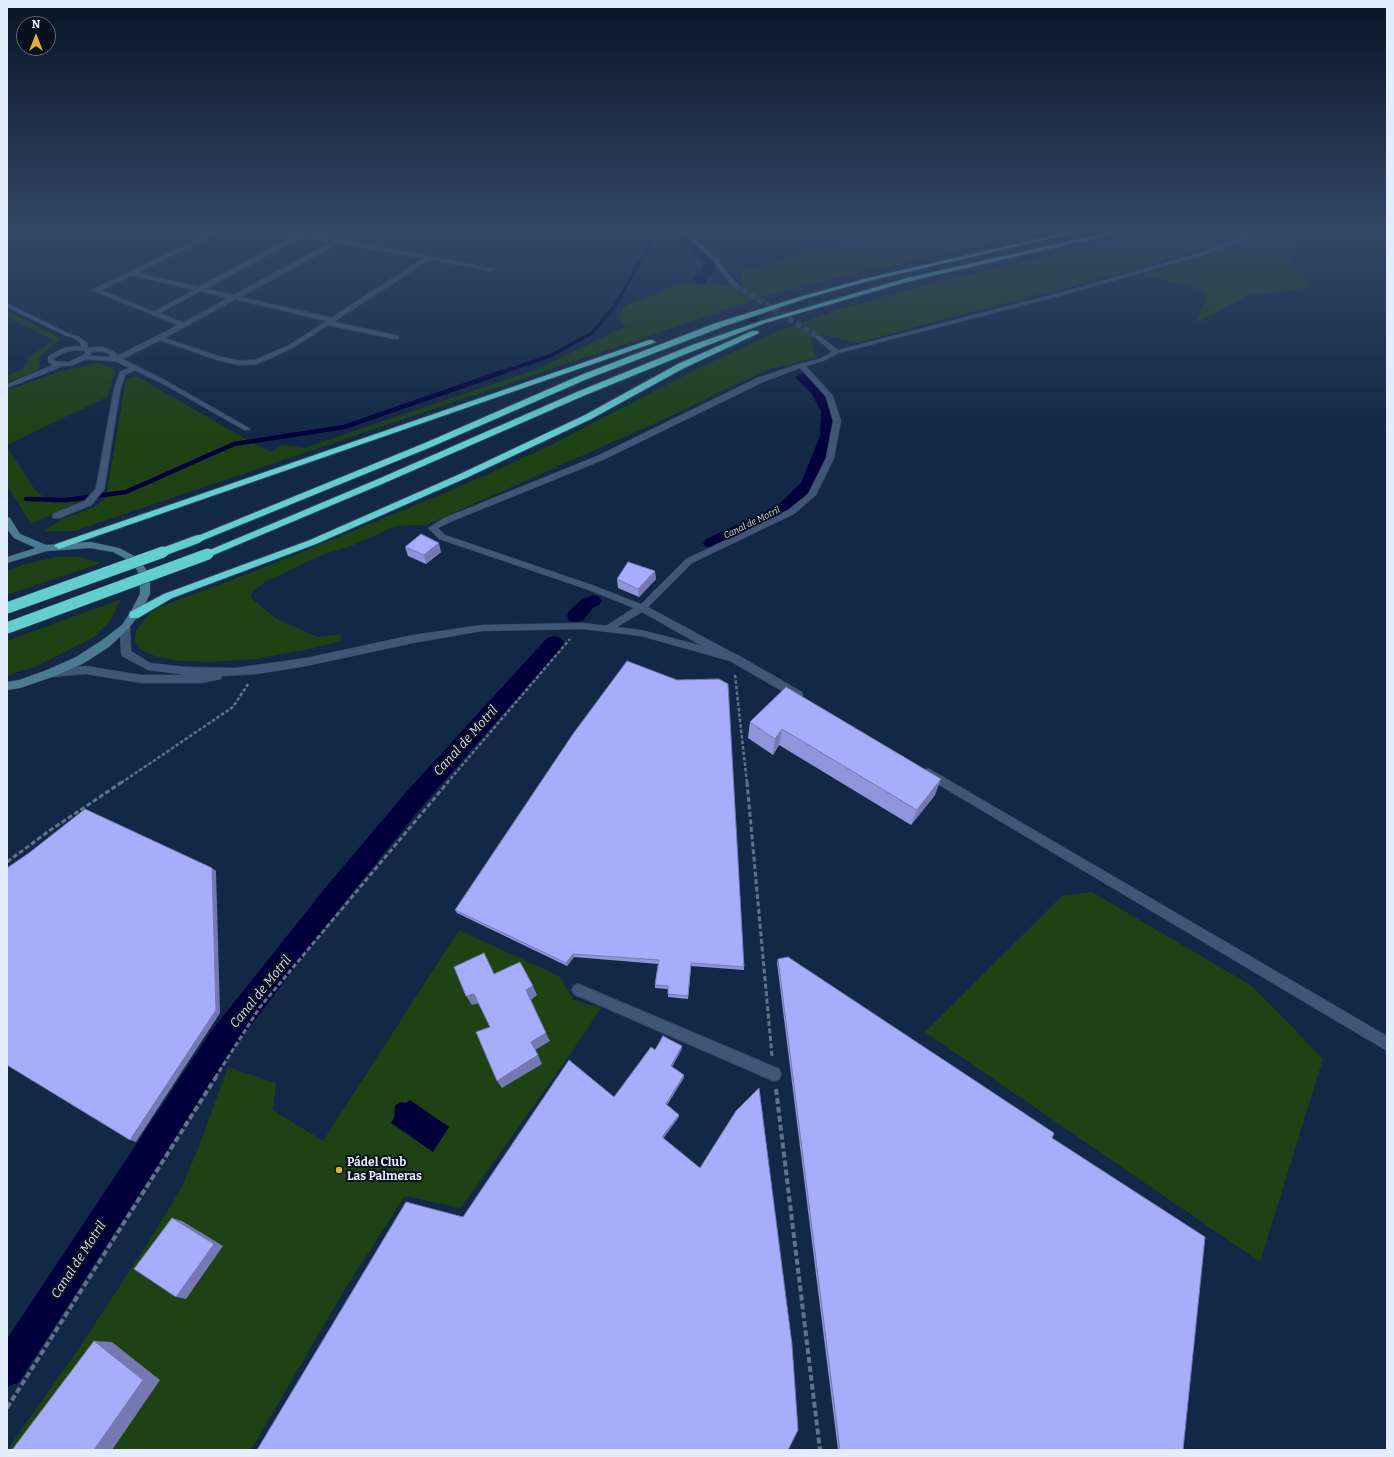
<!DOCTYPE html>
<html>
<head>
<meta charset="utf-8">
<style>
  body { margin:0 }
  #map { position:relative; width:1394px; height:1457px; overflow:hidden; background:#132746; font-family:Bitter,serif }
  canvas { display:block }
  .frame { position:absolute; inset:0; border:8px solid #e2edfe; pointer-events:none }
  .north { position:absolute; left:16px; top:16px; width:40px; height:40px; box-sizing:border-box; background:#08101e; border:1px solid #5f6878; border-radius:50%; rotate:0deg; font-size:11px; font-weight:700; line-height:16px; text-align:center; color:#e2edfe }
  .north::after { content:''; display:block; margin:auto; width:14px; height:18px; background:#e8ab37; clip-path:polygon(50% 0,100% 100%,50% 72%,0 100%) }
</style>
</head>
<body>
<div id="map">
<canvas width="1394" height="1457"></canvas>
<div class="frame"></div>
<div class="north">N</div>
</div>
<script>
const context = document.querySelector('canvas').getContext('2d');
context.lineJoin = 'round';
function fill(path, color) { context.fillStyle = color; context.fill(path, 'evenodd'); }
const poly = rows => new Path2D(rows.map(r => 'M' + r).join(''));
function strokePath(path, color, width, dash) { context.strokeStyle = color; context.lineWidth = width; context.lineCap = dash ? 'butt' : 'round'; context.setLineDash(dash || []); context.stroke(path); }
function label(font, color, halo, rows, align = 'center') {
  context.font = font + ' Bitter,serif'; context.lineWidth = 4; context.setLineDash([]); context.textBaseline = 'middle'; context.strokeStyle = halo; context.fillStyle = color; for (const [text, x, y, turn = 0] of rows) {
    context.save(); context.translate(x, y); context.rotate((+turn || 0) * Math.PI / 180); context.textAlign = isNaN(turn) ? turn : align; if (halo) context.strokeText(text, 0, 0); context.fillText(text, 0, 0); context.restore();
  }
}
const green = poly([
  [898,233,1041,233,814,283,763,297,75,531,44,531,62,519,94,507,106,498,126,379,136,376,258,446,272,452,281,445,304,448,537,369,626,326,618,319,623,307,688,280,698,284,710,280,729,288,741,284,743,270,827,248],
  [1146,233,1252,233,1128,272,922,325,858,343,824,335,810,338,816,358,770,369,730,387,669,417,426,525,396,526,351,546,322,555,265,582,251,593,251,598,277,619,318,637,341,634,341,641,310,649,255,659,212,662,180,661,157,657,140,649,135,641,136,631,144,620,155,609,268,566,452,490,549,446,698,368,774,333,840,309,937,282],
  [1269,233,1355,233,1386,235,1357,237,1317,237,1299,241,1289,249,1289,259,1299,269,1311,287,1247,296,1200,321,1197,320,1206,298,1203,290,1143,275,1218,252],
  [7,311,61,339,39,357,40,367,37,371,7,382,7,376,25,367,28,358,54,340,7,317],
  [97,363,109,366,115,371,107,397,7,445,7,390,62,371],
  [7,447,35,490,45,498,51,503,78,502,31,524,7,485],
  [55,557,79,557,101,563,7,595,7,571,22,565],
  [121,599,110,621,94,637,37,666,7,676,7,641],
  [1092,892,1252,986,1323,1059,1260,1262,925,1032,1062,896],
  [459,930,559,976,574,1000,601,1008,569,1056,461,1208,405,1196,345,1289,251,1450,7,1450,79,1348,144,1249,180,1190,198,1149,228,1067,276,1083,273,1110,323,1141]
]);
const water = poly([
  [410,1100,449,1127,433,1152,391,1123,394,1118,395,1106,400,1102,406,1103]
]);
const streamFar1 = poly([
  [500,373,550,356,592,333,615,306,649,246,648,233]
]);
const stream = poly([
  [26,499,66,500,126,492,234,444,344,427,503,372]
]);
const canal = poly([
  [671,233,682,233,700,250,715,260,714,272,712,274,707,276,707,282,705,284,697,284,694,278,698,272,703,270,703,261,692,254,671,233],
  [751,314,756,316,758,319,756,322,752,323,747,321,745,318,747,315,751,314],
  [803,374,808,375,822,388,835,411,834,436,816,485,788,513,718,547,712,548,706,547,703,543,706,539,776,507,801,483,820,436,821,411,811,393,796,378,798,375,803,374],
  [593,595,599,597,602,601,599,605,593,608,583,621,576,622,569,621,567,616,569,611,581,600,593,595],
  [554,636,561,638,564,643,561,648,424,804,344,903,232,1050,19,1382,7,1387,7,1339,212,1030,326,887,408,790,547,638,554,636]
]);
const minorTunnel = poly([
  [735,285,818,337]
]);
const pathFar2 = poly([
  [735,675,747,783],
  [121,783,233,707,248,684],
  [447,783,570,639]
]);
const pathFar1 = poly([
  [747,782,772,1056],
  [7,862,49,831,122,782],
  [215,1078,260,1007,448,782]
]);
const path = poly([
  [776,1089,820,1450],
  [7,1408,216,1077]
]);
const service = poly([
  [212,233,218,233,136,273,199,287,296,235,294,233,305,233,494,269,491,271,430,259,333,322,398,336,398,338,396,339,328,325,292,348,256,364,240,365,218,360,160,340,122,359,166,381,250,429,245,430,162,383,135,370,125,374,120,390,104,489,91,505,59,518,53,518,53,514,85,501,96,489,114,390,120,372,130,368,116,361,83,359,82,358,85,356,111,357,108,353,101,351,88,352,85,350,88,348,102,347,112,351,118,356,179,325,92,290,212,233],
  [302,236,333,242,234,295,205,289,302,236],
  [339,243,425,258,331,318,240,297,339,243],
  [132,275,195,290,154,312,100,290,132,275],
  [200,291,229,298,183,323,159,313,200,291],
  [235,299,327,321,288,346,255,360,240,361,220,357,164,338,235,299],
  [578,984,779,1069,781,1074,779,1079,774,1081,574,994,572,990,574,986,578,984]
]);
const minor = poly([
  [682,233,688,233,719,260,724,268,738,285,737,286,733,286,719,270,715,262,682,233],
  [1255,233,1264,233,1204,255,1063,295,839,353,823,361,806,366,833,396,841,421,834,458,816,495,794,514,692,563,648,607,735,654,736,657,735,660,727,660,642,612,610,631,604,631,602,629,604,627,634,608,586,589,439,539,428,528,444,518,597,456,757,378,799,364,819,359,832,352,816,338,816,336,820,336,838,350,1059,293,1200,253,1255,233],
  [800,368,826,397,833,421,826,458,808,494,788,510,686,559,641,604,592,585,445,535,438,528,450,522,603,460,763,382,800,368],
  [1383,233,1387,233,1387,235,1384,234,1383,233],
  [7,303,70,334,78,336,87,343,88,348,91,350,91,355,83,361,70,366,61,366,54,370,7,388,7,384,53,365,48,362,48,357,52,354,64,348,76,346,81,347,81,344,74,338,66,336,7,307,7,303],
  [76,350,85,351,85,354,69,362,54,361,54,358,66,352,76,350]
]);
const tertiary = poly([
  [583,623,641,630,738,655,802,692,803,695,802,698,798,699,794,698,730,661,641,636,583,629,482,631,413,643,306,666,257,674,222,676,221,679,202,683,141,683,86,674,51,677,47,676,46,673,47,670,51,669,86,666,141,675,202,675,186,675,148,670,122,656,121,653,120,627,125,624,130,627,131,651,150,663,186,667,235,668,306,658,413,635,482,625,583,623],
  [928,768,1387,1036,1387,1051,924,776,922,773,924,770,928,768]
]);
const secondary = poly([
  [7,517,10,518,20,534,46,545,90,542,119,548,138,558,150,575,150,594,139,615,128,629,109,647,84,663,55,676,20,688,7,690,7,682,19,680,47,670,76,657,101,641,122,625,130,613,140,594,140,575,132,562,113,552,90,548,47,551,7,563,7,557,36,548,14,538,7,529,7,517]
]);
const motorway = poly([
  [1063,233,1075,233,872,280,807,298,722,327,587,379,431,447,201,541,198,542,193,539,195,537,425,443,581,375,716,323,803,296,868,278,1063,233],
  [1105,233,1117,233,910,281,765,323,698,349,583,396,382,484,211,556,208,557,203,554,205,552,376,480,577,392,692,345,761,321,907,278,1105,233],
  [752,331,758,331,759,333,684,368,591,419,466,478,316,544,172,598,138,618,130,618,129,615,130,612,164,594,310,540,460,474,585,415,678,364,752,331],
  [649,340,652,340,656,342,62,548,59,549,54,546,56,544,649,340]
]);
const motorwayBridgeFar1 = poly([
  [160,553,198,539]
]);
const motorwayBridge = poly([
  [7,608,163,552],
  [7,628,208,554]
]);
const wall = poly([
  [405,547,441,552,426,564,408,556],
  [617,579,656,579,639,597,618,588],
  [786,687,935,795,911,825,779,745,773,755,748,738,750,722],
  [455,910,744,967,744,970,691,966,688,999,668,997,668,989,655,988,655,985,658,964,574,957,567,966,457,913],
  [778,959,1183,1450,838,1450,777,963]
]);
const shadedWall = poly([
  [439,543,441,552,426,564,424,555],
  [655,571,656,579,639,597,638,589],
  [782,729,779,745,773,755,775,739],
  [941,779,935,795,911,825,917,810],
  [212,868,216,871,220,1013,136,1142,130,1140],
  [573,954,574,957,567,966,566,963],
  [533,986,537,995,531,1000,526,990],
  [474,994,480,1003,472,1005,466,996],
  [546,1033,550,1041,535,1050,531,1042],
  [682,1046,682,1049,671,1069,671,1066],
  [538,1055,542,1064,502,1088,497,1081],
  [684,1075,684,1078,666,1107,666,1104],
  [679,1115,679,1117,663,1139,662,1137],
  [172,1218,182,1221,223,1246,186,1299,176,1297],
  [94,1341,112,1342,160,1380,112,1450,94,1450]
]);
const building = poly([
  [421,534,439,543,424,555,405,547,421,534],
  [628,562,655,571,638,589,617,579,628,562],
  [627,661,677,680,719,679,728,684,744,967,691,963,688,996,668,994,668,986,655,985,659,960,573,954,566,963,455,910,573,734,627,661],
  [786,687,941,779,917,810,782,729,775,739,750,722,786,687],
  [85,809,212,868,216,1010,130,1140,7,1065,7,868,29,853,85,809],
  [484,953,494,974,520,962,533,986,526,990,546,1033,531,1042,538,1055,497,1081,476,1032,490,1027,474,994,466,996,454,967,484,953],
  [788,957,1054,1133,1052,1138,1205,1237,1183,1450,840,1450,778,959,788,957],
  [663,1036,682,1046,671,1066,684,1075,666,1104,679,1115,662,1137,700,1168,736,1111,759,1088,792,1345,798,1430,788,1450,257,1450,406,1202,463,1217,569,1060,614,1097,651,1047,655,1050,663,1036],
  [172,1218,214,1244,176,1297,134,1269,172,1218],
  [94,1341,143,1380,94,1450,12,1450,94,1341]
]);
const markers = [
  [339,1170,4,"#e8ab37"]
];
const farWaternames = [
  ["Canal de Motril",752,523,-26]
];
const nearPoinames = [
  ["Pádel Club",347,1163],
  ["Las Palmeras",347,1177]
];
const nearWaternames = [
  ["Canal de Motril",466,741,-48],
  ["Canal de Motril",261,992,-51],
  ["Canal de Motril",79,1260,-57]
];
fill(green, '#1e4213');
fill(water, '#00003b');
strokePath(streamFar1, '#00003b', 3.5);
strokePath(stream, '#00003b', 4.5);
fill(canal, '#00003b');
strokePath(minorTunnel, '#324562', 6, [6, 3]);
strokePath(service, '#37445e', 2);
strokePath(minor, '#37445e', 1);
strokePath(tertiary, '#37445e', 1);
strokePath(secondary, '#37445e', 1);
strokePath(motorway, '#37445e', 2);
strokePath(pathFar2, '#62728c', 2.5, [3.5, 2]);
strokePath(pathFar1, '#62728c', 3, [5, 2.5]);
strokePath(path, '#62728c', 4, [6, 3]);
fill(service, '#405679');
fill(minor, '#405679');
fill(tertiary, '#405679');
fill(secondary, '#4a7a94');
fill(motorway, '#62ced2');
strokePath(motorwayBridgeFar1, '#37445e', 10, []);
strokePath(motorwayBridge, '#37445e', 12, []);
strokePath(motorwayBridgeFar1, '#62ced2', 8);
strokePath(motorwayBridge, '#62ced2', 11);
fill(wall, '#8f95da');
fill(shadedWall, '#7479b1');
fill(building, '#a6adfd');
strokePath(building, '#7479b1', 1);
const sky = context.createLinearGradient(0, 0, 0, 437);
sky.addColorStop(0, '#0a1526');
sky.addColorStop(0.53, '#334768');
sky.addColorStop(1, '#33476800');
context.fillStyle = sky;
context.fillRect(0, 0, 1394, 437);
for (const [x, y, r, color] of markers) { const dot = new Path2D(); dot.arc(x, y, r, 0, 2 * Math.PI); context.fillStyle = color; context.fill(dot); strokePath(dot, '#08101e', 1.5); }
label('italic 9px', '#cedcf3', '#08101e', farWaternames);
label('bold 12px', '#e2edfe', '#08101e', nearPoinames, 'left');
label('italic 13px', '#cedcf3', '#08101e', nearWaternames);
</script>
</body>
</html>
